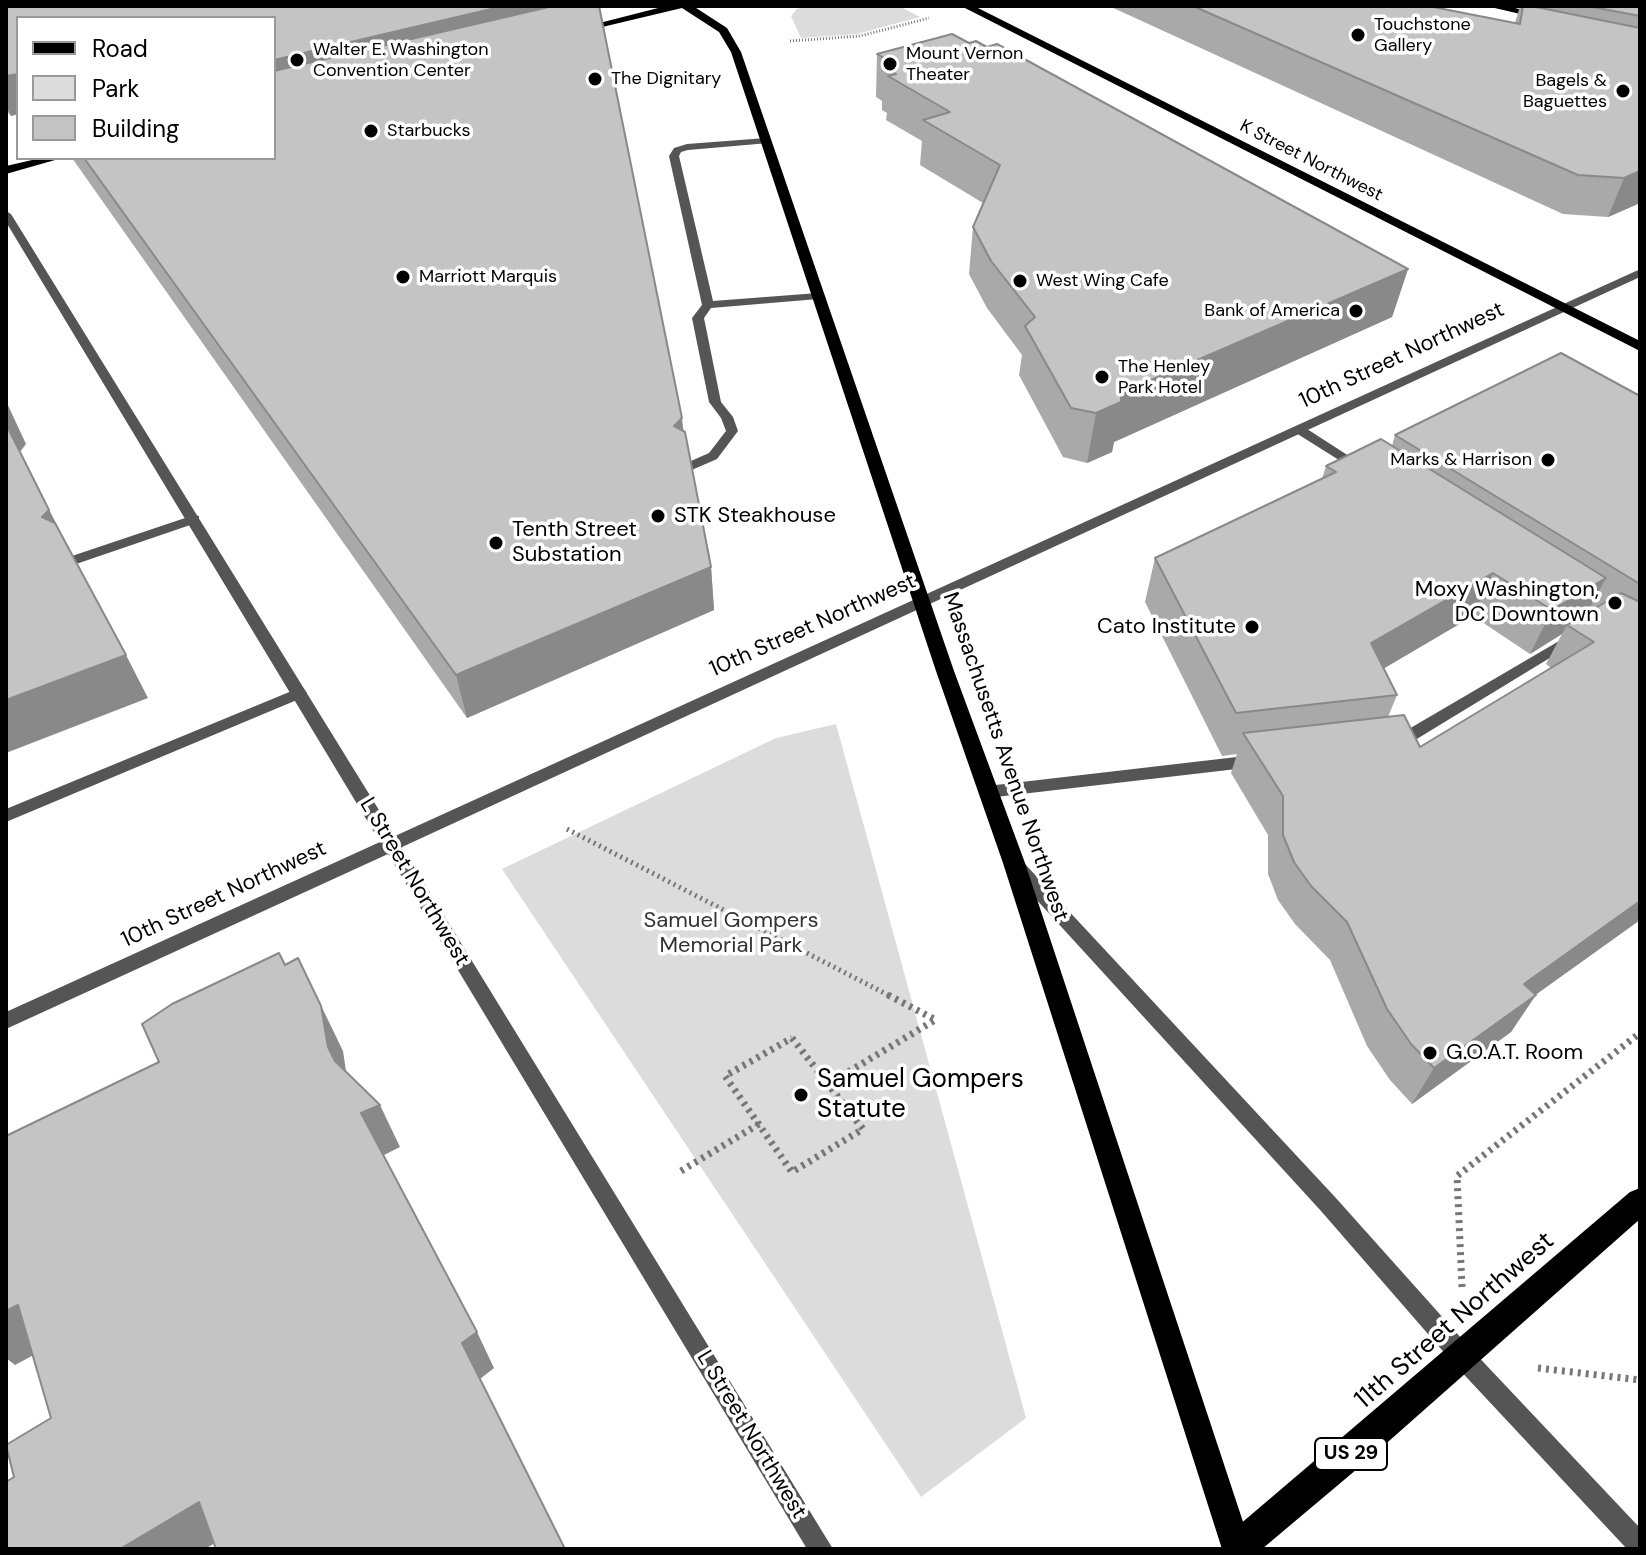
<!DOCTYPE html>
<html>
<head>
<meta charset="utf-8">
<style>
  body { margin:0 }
  #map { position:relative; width:1646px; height:1555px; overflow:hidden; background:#fff; font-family:"DM Sans",sans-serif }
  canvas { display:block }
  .frame { position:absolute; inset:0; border:8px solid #000; pointer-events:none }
  .legend { position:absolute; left:16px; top:16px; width:260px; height:144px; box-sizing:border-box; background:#fff; border:2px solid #999; margin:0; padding:10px 14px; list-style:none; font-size:24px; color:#000 }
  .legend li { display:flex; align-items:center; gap:16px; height:40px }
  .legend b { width:40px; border:2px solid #999 }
</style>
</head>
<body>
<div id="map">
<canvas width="1646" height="1555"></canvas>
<div class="frame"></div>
<ul class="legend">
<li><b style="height:10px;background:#000"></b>Road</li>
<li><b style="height:22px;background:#dcdcdc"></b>Park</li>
<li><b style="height:22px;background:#c4c4c4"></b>Building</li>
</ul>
</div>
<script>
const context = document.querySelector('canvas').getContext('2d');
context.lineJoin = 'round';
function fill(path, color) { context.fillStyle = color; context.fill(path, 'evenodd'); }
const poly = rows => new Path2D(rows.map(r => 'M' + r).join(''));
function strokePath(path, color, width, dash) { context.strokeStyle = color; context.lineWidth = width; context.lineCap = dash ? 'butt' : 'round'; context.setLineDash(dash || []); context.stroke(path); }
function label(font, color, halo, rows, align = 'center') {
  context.font = font + ' "DM Sans",sans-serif'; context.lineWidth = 7; context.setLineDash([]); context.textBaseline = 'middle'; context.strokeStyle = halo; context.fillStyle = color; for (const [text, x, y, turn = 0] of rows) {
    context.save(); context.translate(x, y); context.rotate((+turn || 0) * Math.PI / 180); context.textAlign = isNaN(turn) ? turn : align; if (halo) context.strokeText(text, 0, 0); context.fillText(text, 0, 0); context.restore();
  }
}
const green = poly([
  [808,6,899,6,920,17,857,34,801,38,791,16,797,9],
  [836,724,1026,1418,921,1497,502,869,776,738]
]);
const pathFar2 = poly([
  [790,41,860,36,929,18]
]);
const pathFar1 = poly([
  [567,829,892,997]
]);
const path = poly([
  [888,995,934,1019],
  [792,1038,863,1129,792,1172,725,1076,792,1038],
  [828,1084,935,1020],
  [681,1171,759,1124],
  [1462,1287,1457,1176,1640,1033],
  [1538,1368,1640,1380]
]);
const service = poly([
  [766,138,771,141,769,143,688,150,681,152,679,156,713,301,818,293,824,296,818,299,711,308,704,318,721,402,733,417,738,431,717,459,687,472,681,468,682,465,709,453,726,431,721,418,709,402,692,318,702,305,669,156,674,148,687,144,766,138],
  [1300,426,1304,427,1369,469,1368,472,1358,472,1296,433,1294,430,1300,426],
  [194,515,199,516,199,522,79,563,74,564,67,560,69,557,194,515],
  [1571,634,1578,639,1576,642,1402,748,1390,748,1388,744,1390,740,1571,634],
  [299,688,304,689,307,693,304,697,6,822,6,809,299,688],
  [1254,755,1262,761,1254,767,987,798,981,796,979,792,981,788,987,786,1254,755]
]);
const tertiary = poly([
  [6,211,11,214,395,836,1636,271,1640,270,1640,277,402,847,833,1549,807,1549,388,854,6,1029,6,1012,380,842,6,222,6,211],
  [1019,862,1025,864,1335,1197,1471,1349,1640,1528,1640,1549,1627,1549,1455,1365,1321,1211,1013,874,1011,869,1013,864,1019,862]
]);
const primary = poly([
  [666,6,693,6,727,28,741,52,954,671,1025,863,1252,1549,1222,1549,1003,863,936,671,731,52,719,32,682,8,577,33,572,30,666,6],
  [961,6,974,6,1640,341,1640,351,961,6],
  [1486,6,1507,6,1547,16,1542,19,1486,6],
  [41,158,62,158,6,174,6,166,41,158]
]);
const trunk = poly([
  [1640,1188,1640,1219,1363,1464,1262,1549,1221,1549,1225,1537,1630,1192,1640,1188]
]);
const wall = poly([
  [6,6,599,6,711,567,714,610,467,718,72,158,274,158,274,18,18,18,18,114,11,116,6,110],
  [1109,6,1428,6,1515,23,1520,6,1640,6,1640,203,1608,217,1563,214],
  [877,54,1408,269,1392,317,1114,442,1112,452,1087,463,1063,457,1019,375,1022,355,987,308,969,274,973,227,983,203,920,165,922,141,886,120,887,113,882,110,882,101,876,97],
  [1640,396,1640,920,1535,995,1511,1032,1412,1104,1390,1080,1367,1046,1330,960,1295,924,1278,900,1268,874,1268,835,1231,773,1237,754,1222,756,1145,602,1155,558,1322,479,1326,466,1392,446,1395,435],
  [1473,616,1530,654,1562,634,1546,664,1551,668,1420,747,1388,717,1397,695,1384,668]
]);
const shadedWall = poly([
  [504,6,594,6,274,99,274,60],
  [18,74,18,114,11,116,6,105,6,76],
  [1640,171,1640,203,1608,217,1624,178],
  [1408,269,1392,317,1114,442,1112,452,1087,463,1096,413,1121,393],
  [6,401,26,444,20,452,71,553,42,517,6,424],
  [682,418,685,460,674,426],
  [711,567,714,610,467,718,456,675],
  [1493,573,1473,616,1354,686,1371,643],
  [1606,578,1582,622,1567,625,1562,634,1530,654,1552,610],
  [126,655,148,698,6,753,6,700],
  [1640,901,1640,920,1499,1021,1524,984],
  [298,958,343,1051,349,1091,328,1047],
  [1536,995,1511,1032,1412,1104,1434,1068],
  [380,1105,400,1147,382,1156,361,1113],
  [18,1305,58,1342,15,1365,6,1358,6,1311],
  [477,1332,494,1368,480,1379,462,1343],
  [199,1502,233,1532,205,1549,120,1549]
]);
const building = poly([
  [6,6,504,6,274,60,274,18,18,18,18,74,6,76,6,6],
  [553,6,599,6,682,418,674,426,685,432,711,567,456,675,84,158,274,158,274,71,553,6],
  [1193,6,1428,6,1520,24,1523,6,1531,6,1640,28,1640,171,1624,178,1578,175,1193,6],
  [1587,6,1640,6,1640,16,1587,6],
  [952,34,969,43,976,41,987,47,997,44,1408,269,1121,393,1121,402,1096,413,1071,408,1025,326,1035,317,991,261,973,227,1000,165,923,120,950,112,888,76,896,74,884,67,893,63,877,54,952,34],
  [1561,353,1640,396,1640,584,1395,435,1561,353],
  [6,424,49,510,42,517,55,523,126,655,6,700,6,424],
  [1381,439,1606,578,1552,610,1493,573,1371,643,1397,695,1236,713,1155,558,1336,472,1326,466,1381,439],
  [1621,593,1640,602,1640,901,1524,984,1536,995,1434,1068,1411,1044,1387,1009,1347,922,1311,886,1294,862,1283,835,1283,796,1243,733,1404,715,1420,747,1594,642,1567,625,1621,593],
  [279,953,285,965,298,958,321,1006,328,1047,335,1061,380,1105,361,1113,477,1332,462,1343,565,1549,216,1549,199,1502,120,1549,6,1549,6,1482,14,1477,6,1445,51,1418,18,1305,6,1311,6,1136,159,1062,142,1024,172,1004,279,953]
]);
const markers = [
  [1358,35,8,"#000"],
  [297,60,8,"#000"],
  [890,64,8,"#000"],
  [595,79,8,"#000"],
  [1623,91,8,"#000"],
  [371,131,8,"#000"],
  [403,277,8,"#000"],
  [1020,281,8,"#000"],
  [1356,311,8,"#000"],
  [1102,377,8,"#000"],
  [1548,460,8,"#000"],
  [658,516,8,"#000"],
  [496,543,8,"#000"],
  [1615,603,8,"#000"],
  [1252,627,8,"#000"],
  [1430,1053,8,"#000"],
  [801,1095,8,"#000"]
];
const farPoinames = [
  ["Touchstone",1374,25],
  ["Gallery",1374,46],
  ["Walter E. Washington",313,50],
  ["Convention Center",313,71],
  ["Mount Vernon",906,54],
  ["Theater",906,75],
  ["The Dignitary",611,79],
  ["Bagels &",1607,81,"right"],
  ["Baguettes",1607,102,"right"],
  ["Starbucks",387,131],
  ["Marriott Marquis",419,277],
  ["West Wing Cafe",1036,281],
  ["Bank of America",1340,311,"right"],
  ["The Henley",1118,367],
  ["Park Hotel",1118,388],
  ["Marks & Harrison",1532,460,"right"]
];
const farStreetnames = [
  ["K Street Northwest",1311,161,27]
];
const shields = [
  [1351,1454,72]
];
const shieldNames = [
  ["US 29",1351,1454]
];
const streetNames = [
  ["10th Street Northwest",1402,356,-25],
  ["10th Street Northwest",813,626,-24],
  ["Massachusetts Avenue Northwest",1005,757,71],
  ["L Street Northwest",414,882,59],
  ["10th Street Northwest",224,895,-25],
  ["L Street Northwest",751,1435,59]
];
const poiNames = [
  ["STK Steakhouse",674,516],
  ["Tenth Street",512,530],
  ["Substation",512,555],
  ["Moxy Washington,",1599,590,"right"],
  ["DC Downtown",1599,615,"right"],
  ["Cato Institute",1236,627,"right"],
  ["G.O.A.T. Room",1446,1053]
];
const parkNames = [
  ["Samuel Gompers",731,921],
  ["Memorial Park",731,946]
];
const nearPoinames = [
  ["Samuel Gompers",817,1080],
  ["Statute",817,1110]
];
const nearStreetnames = [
  ["11th Street Northwest",1455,1321,-41]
];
fill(green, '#dcdcdc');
strokePath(pathFar2, '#777', 3, [1, 2]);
strokePath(pathFar1, '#777', 5, [2, 4]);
strokePath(path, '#777', 7, [3, 5]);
fill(service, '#555');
fill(tertiary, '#555');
fill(primary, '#000');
fill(trunk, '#000');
fill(wall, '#a9a9a9');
fill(shadedWall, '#898989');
fill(building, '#c4c4c4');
strokePath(building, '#898989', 2);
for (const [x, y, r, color] of markers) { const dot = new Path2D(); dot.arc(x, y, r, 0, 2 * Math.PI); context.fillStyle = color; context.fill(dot); strokePath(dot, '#fff', 3); }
label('18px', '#000', '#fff', farPoinames, 'left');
label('18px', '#000', '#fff', farStreetnames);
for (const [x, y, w] of shields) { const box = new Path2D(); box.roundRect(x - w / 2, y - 16, w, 32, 6); context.fillStyle = '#fff'; context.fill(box); strokePath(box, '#000', 2); }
label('bold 20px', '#000', null, shieldNames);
label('22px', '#000', '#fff', streetNames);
label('22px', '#000', '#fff', poiNames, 'left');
label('22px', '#333', '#fff', parkNames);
label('26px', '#000', '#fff', nearPoinames, 'left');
label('26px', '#000', '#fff', nearStreetnames);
</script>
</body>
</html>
